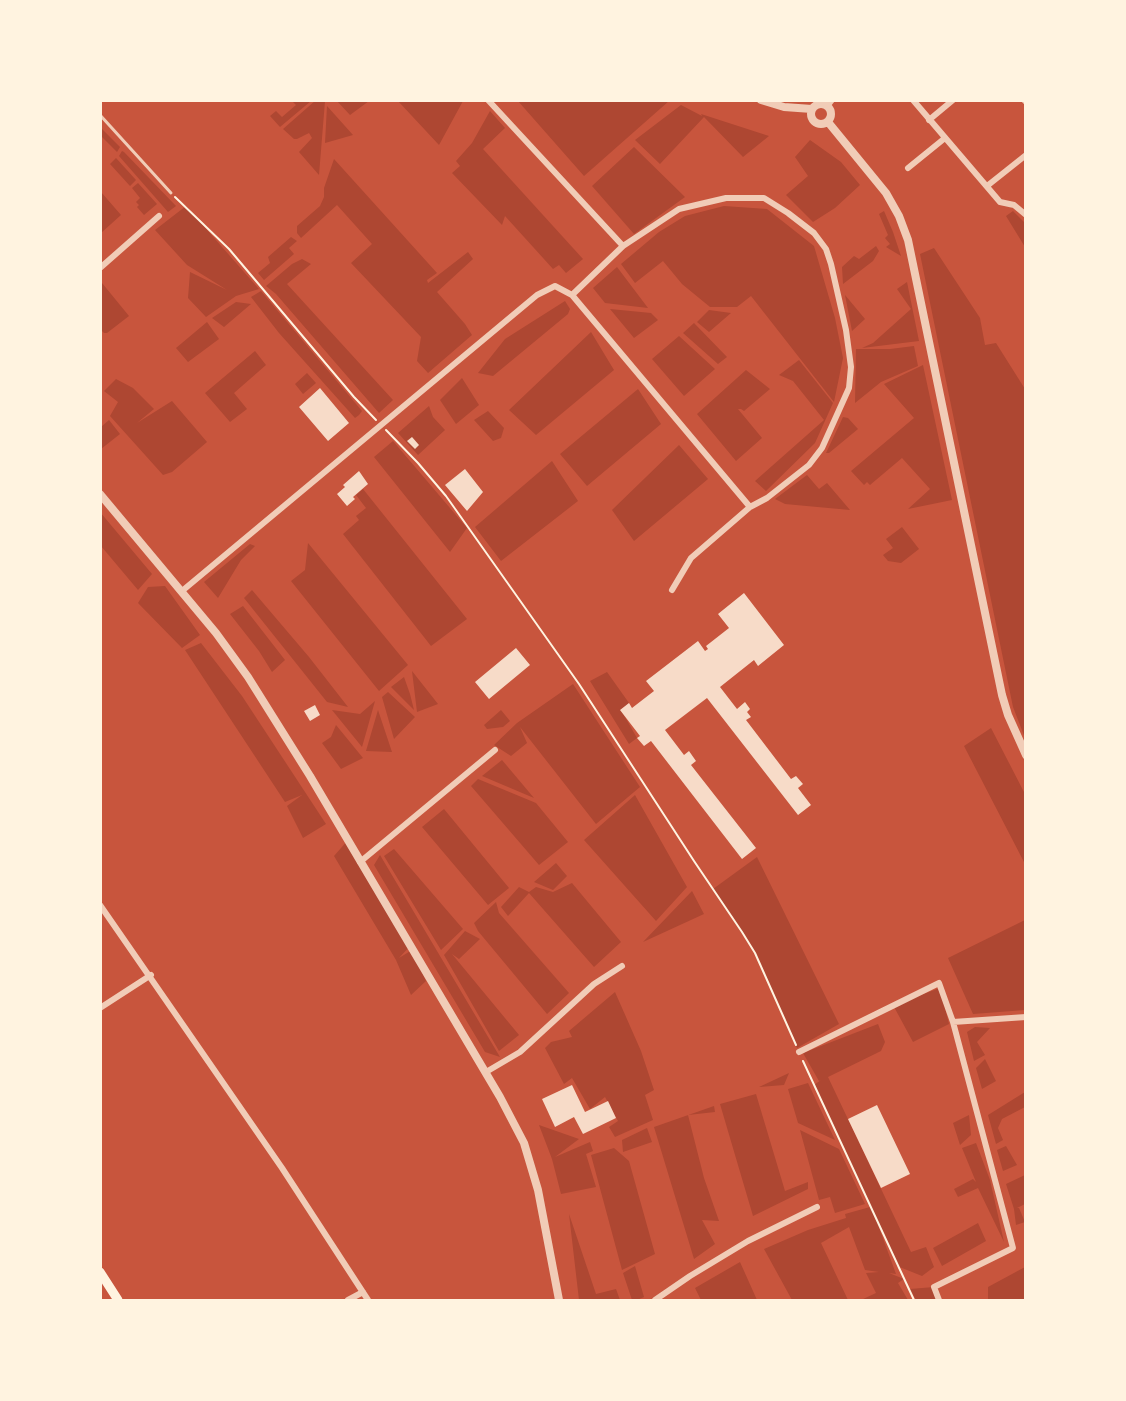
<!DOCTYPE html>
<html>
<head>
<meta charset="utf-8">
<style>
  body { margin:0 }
  #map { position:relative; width:1126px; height:1401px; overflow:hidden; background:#c8553d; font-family:Inter,sans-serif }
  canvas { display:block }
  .frame { position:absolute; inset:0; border:102px solid #fff3e0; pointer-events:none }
</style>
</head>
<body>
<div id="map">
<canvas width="1126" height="1401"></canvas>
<div class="frame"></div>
</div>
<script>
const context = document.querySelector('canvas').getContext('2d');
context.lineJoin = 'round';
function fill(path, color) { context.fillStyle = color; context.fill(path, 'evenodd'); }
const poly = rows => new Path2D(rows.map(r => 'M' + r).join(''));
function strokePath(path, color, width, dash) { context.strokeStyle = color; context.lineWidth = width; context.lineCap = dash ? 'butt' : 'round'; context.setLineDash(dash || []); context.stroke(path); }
const green = poly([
  [316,100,325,101,319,175,299,152,312,138,309,133,297,139,294,139,283,129],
  [292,101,311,101,280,127,270,116,276,111,282,117,296,105],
  [337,101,369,101,350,115],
  [398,101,463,101,439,145],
  [518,101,669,101,584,176],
  [681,105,702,116,701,114,769,136,743,157,704,117,660,164,635,140],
  [327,106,353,135,325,143],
  [490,111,505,128,483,149,583,259,566,273,559,265,553,269,505,216,502,225,452,173,460,166,456,161,472,143],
  [100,127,120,147,117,152,101,136],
  [810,140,841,162,860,185,835,208,813,222,786,195,808,176,795,157],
  [634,147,685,197,634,234,592,186],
  [122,151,124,152,176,206,168,212,119,156],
  [116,158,136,180,130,186,110,164],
  [334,159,437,273,427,280,428,283,468,252,473,259,437,292,465,324,472,335,428,373,417,361,421,337,351,263,372,244,337,205,301,238,297,233,297,226,320,206,324,197,324,188],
  [138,183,157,204,144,215,137,207,139,205,136,202,140,198,132,188],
  [101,192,121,215,101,233,100,233],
  [186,206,259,289,236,296,206,317,188,298,190,272,227,290,187,265,155,230],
  [724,206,767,209,814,246,835,318,843,358,834,402,751,296,737,307,710,307,682,284,663,261,635,283,621,264,659,232,685,216],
  [884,211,893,232,901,256,886,247,890,244,885,238,888,235,879,214],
  [1013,211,1024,222,1025,221,1025,247,1006,216],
  [291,237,297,241,289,248,294,254,264,280,258,273,270,263,268,257],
  [876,246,879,251,873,261,843,284,842,267,854,256,859,259],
  [934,248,980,318,985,345,996,343,1025,389,1025,738,1013,707,920,254],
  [302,259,311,264,287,284,393,400,379,413,276,294,266,286,292,264],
  [617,267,648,308,605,303,593,288],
  [907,282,919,341,862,348,873,343,911,309,897,289],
  [102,283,129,316,107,333,104,333,102,331,101,332],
  [261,291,362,411,359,415,355,418,279,333,251,297],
  [845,295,865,319,852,331],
  [565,301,570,309,568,314,493,376,478,373,505,339],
  [236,302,251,304,224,327,212,318],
  [610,309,651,313,658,320,634,338],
  [709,310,731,313,709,332,697,322],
  [207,322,219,339,188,362,176,348],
  [694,323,727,357,718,364,683,333],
  [591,332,614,370,536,435,509,410],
  [679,336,715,369,684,396,652,359],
  [914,346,918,366,881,382,855,403,856,349,890,349],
  [255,351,266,365,234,393,247,409,230,422,205,393],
  [799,360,833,403,815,443,766,491,755,481,824,420,793,381,779,375],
  [923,365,952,500,908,509,930,489,902,458,870,485,867,482,864,485,851,471,914,418,884,384],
  [746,370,770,389,744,411,741,409,738,409,762,438,736,461,697,414],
  [307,373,316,383,303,394,295,384],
  [462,378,479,405,456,424,440,400],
  [116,379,133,388,154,409,137,423,172,401,207,442,172,472,163,475,110,416,118,402,104,391],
  [638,389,661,424,587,486,560,454],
  [429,406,433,417,445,430,418,455,398,433],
  [488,411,504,428,501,438,493,441,474,420],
  [843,417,848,418,858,429,829,453,826,453],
  [109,420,120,434,101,449,101,427],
  [393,441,467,528,450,552,374,457],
  [679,445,708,479,634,541,612,510],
  [552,461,578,501,501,561,475,527],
  [807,475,819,489,827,483,850,510,785,504,775,499],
  [363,489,467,619,431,646,343,534,359,520,356,516,366,508,356,495],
  [100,512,152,574,138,590,101,546],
  [902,527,919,549,901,563,888,561,883,555,893,548,886,539],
  [308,543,408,665,379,691,291,581,305,570],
  [250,544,255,546,241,560,218,598,204,582],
  [165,586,200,635,182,648,138,603,148,587],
  [252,590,309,657,348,707,327,702,244,598],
  [243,606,285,660,272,672,259,651,230,614],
  [201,643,242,696,326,824,303,838,287,806,302,795,285,802,185,650],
  [412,671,438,704,417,712],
  [607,672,629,703,621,710,637,738,629,744,590,681],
  [404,677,410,694,414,710,391,687],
  [573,684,640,787,596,824,520,727,527,743,511,756,494,745,517,723],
  [388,692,415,717,394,739,382,697],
  [375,701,368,726,362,747,332,710,360,714],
  [378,710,392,752,366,751],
  [501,710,510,721,503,727,487,729,484,725],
  [336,725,363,758,341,769,322,743,331,737],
  [991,728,1025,794,1025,864,964,746],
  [502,760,534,798,482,776],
  [478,779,536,803,568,842,539,865,471,786],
  [635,795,687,887,656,921,584,840],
  [444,809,509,888,488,905,422,827],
  [348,840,410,946,399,958,412,950,426,981,411,995,396,960,334,856],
  [394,849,463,929,441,950,384,856],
  [380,855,500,1057,485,1052,374,865],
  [757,857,839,1024,797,1048,754,952,713,889],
  [556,863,567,876,553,890,534,882],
  [572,883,621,942,594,967,529,893,508,916,501,907,519,887,529,892,536,887,553,892],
  [692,891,704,914,643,942],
  [496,902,499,913,569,993,547,1014,478,931,474,923],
  [1025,920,1025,1010,973,1014,948,958],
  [465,931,480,939,459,959,452,954,519,1035,499,1051,444,955],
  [940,988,949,1024,913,1042,893,1005],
  [615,992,641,1051,654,1090,645,1095,653,1120,615,1137,609,1127,618,1121,605,1097,590,1109,572,1078,564,1084,545,1048,551,1042,572,1037,569,1031],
  [878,1024,885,1042,881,1051,828,1077,911,1252,926,1247,934,1267,922,1276,897,1266,877,1222,896,1274,889,1273,904,1279,898,1283,908,1300,861,1300,876,1293,866,1273,879,1272,865,1270,849,1227,821,1243,848,1300,792,1300,764,1249,808,1230,846,1218,845,1214,870,1207,814,1085,821,1080,819,1081,803,1053],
  [975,1027,990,1028,977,1042,985,1055,974,1061,967,1032],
  [985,1059,996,1081,982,1089,976,1068],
  [789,1073,784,1085,759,1087],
  [808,1083,835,1140,798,1123,788,1089],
  [1025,1092,1025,1107,1002,1119,998,1128,1003,1140,996,1144,988,1115],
  [756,1094,785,1191,808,1182,808,1189,753,1216,720,1104],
  [714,1106,715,1112,688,1115,704,1178,719,1221,702,1220,715,1244,694,1259,654,1127],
  [969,1115,971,1135,960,1145,953,1123],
  [539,1125,579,1139,555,1157,590,1142,593,1151,586,1154,596,1187,561,1194,552,1159],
  [647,1128,652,1142,623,1152,622,1140],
  [800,1130,839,1149,865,1204,835,1213,830,1197,819,1200],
  [976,1143,990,1180,1004,1242,978,1188,958,1197,954,1189,973,1179,976,1182,962,1148],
  [1006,1146,1017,1165,1003,1171,997,1150],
  [614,1148,629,1161,655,1254,622,1270,591,1155],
  [1025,1175,1025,1204,1017,1208,1019,1208,1025,1222,1016,1225,1014,1209,1006,1184],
  [569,1214,596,1294,616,1289,620,1300,579,1300],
  [978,1223,986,1241,942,1266,933,1248],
  [740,1262,757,1300,701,1300,695,1288],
  [635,1266,644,1297,637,1300,632,1300,623,1273],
  [1025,1267,1025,1299,988,1300,988,1287],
  [934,1287,939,1300,916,1300,910,1289]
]);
const building = poly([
  [320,388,349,423,328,441,299,407],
  [412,437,419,445,415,449,407,441],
  [465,469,483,492,467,511,445,485],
  [359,471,368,484,353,497,355,499,347,506,337,494,345,487,343,485],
  [744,593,784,645,758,666,754,660,720,687,737,709,745,702,750,709,747,712,751,717,746,720,791,779,796,776,803,784,798,788,811,805,798,815,707,698,665,730,684,755,689,751,696,761,691,765,756,848,742,859,651,741,644,746,637,738,640,736,620,710,629,703,632,708,654,691,646,681,698,641,705,651,708,649,706,646,729,628,718,614],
  [516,648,530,665,489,699,475,682],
  [315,705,320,715,310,721,304,711],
  [572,1085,585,1112,608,1101,616,1118,583,1134,574,1117,555,1127,542,1099],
  [877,1105,910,1174,881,1188,848,1119]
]);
const path = poly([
  [175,197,229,249,354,397,376,420],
  [386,430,418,463,446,496,579,684,694,861,742,932,755,953,796,1045],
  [803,1061,914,1300]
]);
const service = poly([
  [100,115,171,193]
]);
const minor = poly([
  [488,100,623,246],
  [913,100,1000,202,1014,205,1026,215],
  [1024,100,1026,102],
  [828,105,832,100],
  [929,120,953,100],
  [908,168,945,138],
  [987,186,1026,155],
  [100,268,159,216],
  [572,295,623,246,679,209,726,198,764,198,788,213,814,233,826,249,831,264,846,330,851,367,849,388,822,448,809,465,767,498,750,507],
  [182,591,537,295,555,286,572,295,750,507,691,558,672,590],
  [360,862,495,750],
  [100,905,282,1168,368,1300],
  [100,1008,151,975],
  [953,1022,1026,1017],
  [799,1052,939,983,953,1022,1013,1248,934,1287,939,1300],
  [486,1072,520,1052,594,984,622,966],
  [348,1300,363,1292],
  [655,1300,690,1276,748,1241,817,1207]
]);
const tertiary = poly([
  [761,100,784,107,812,109],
  '811 114a10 10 0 1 1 20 0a10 10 0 1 1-20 0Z',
  [828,122,886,193,899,216,908,240,1002,695,1008,715,1026,755],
  [100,494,216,633,248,677,310,776,500,1097,524,1143,538,1190,559,1300]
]);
const secondary = poly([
  [100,1272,118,1300]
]);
fill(green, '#ae4732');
fill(building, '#f7dbc8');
strokePath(path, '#fff3e0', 2);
strokePath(service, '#f1ccb7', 3);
strokePath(minor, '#f1ccb7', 6);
strokePath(tertiary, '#f1ccb7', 8);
strokePath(secondary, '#fff3e0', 9);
</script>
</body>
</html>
